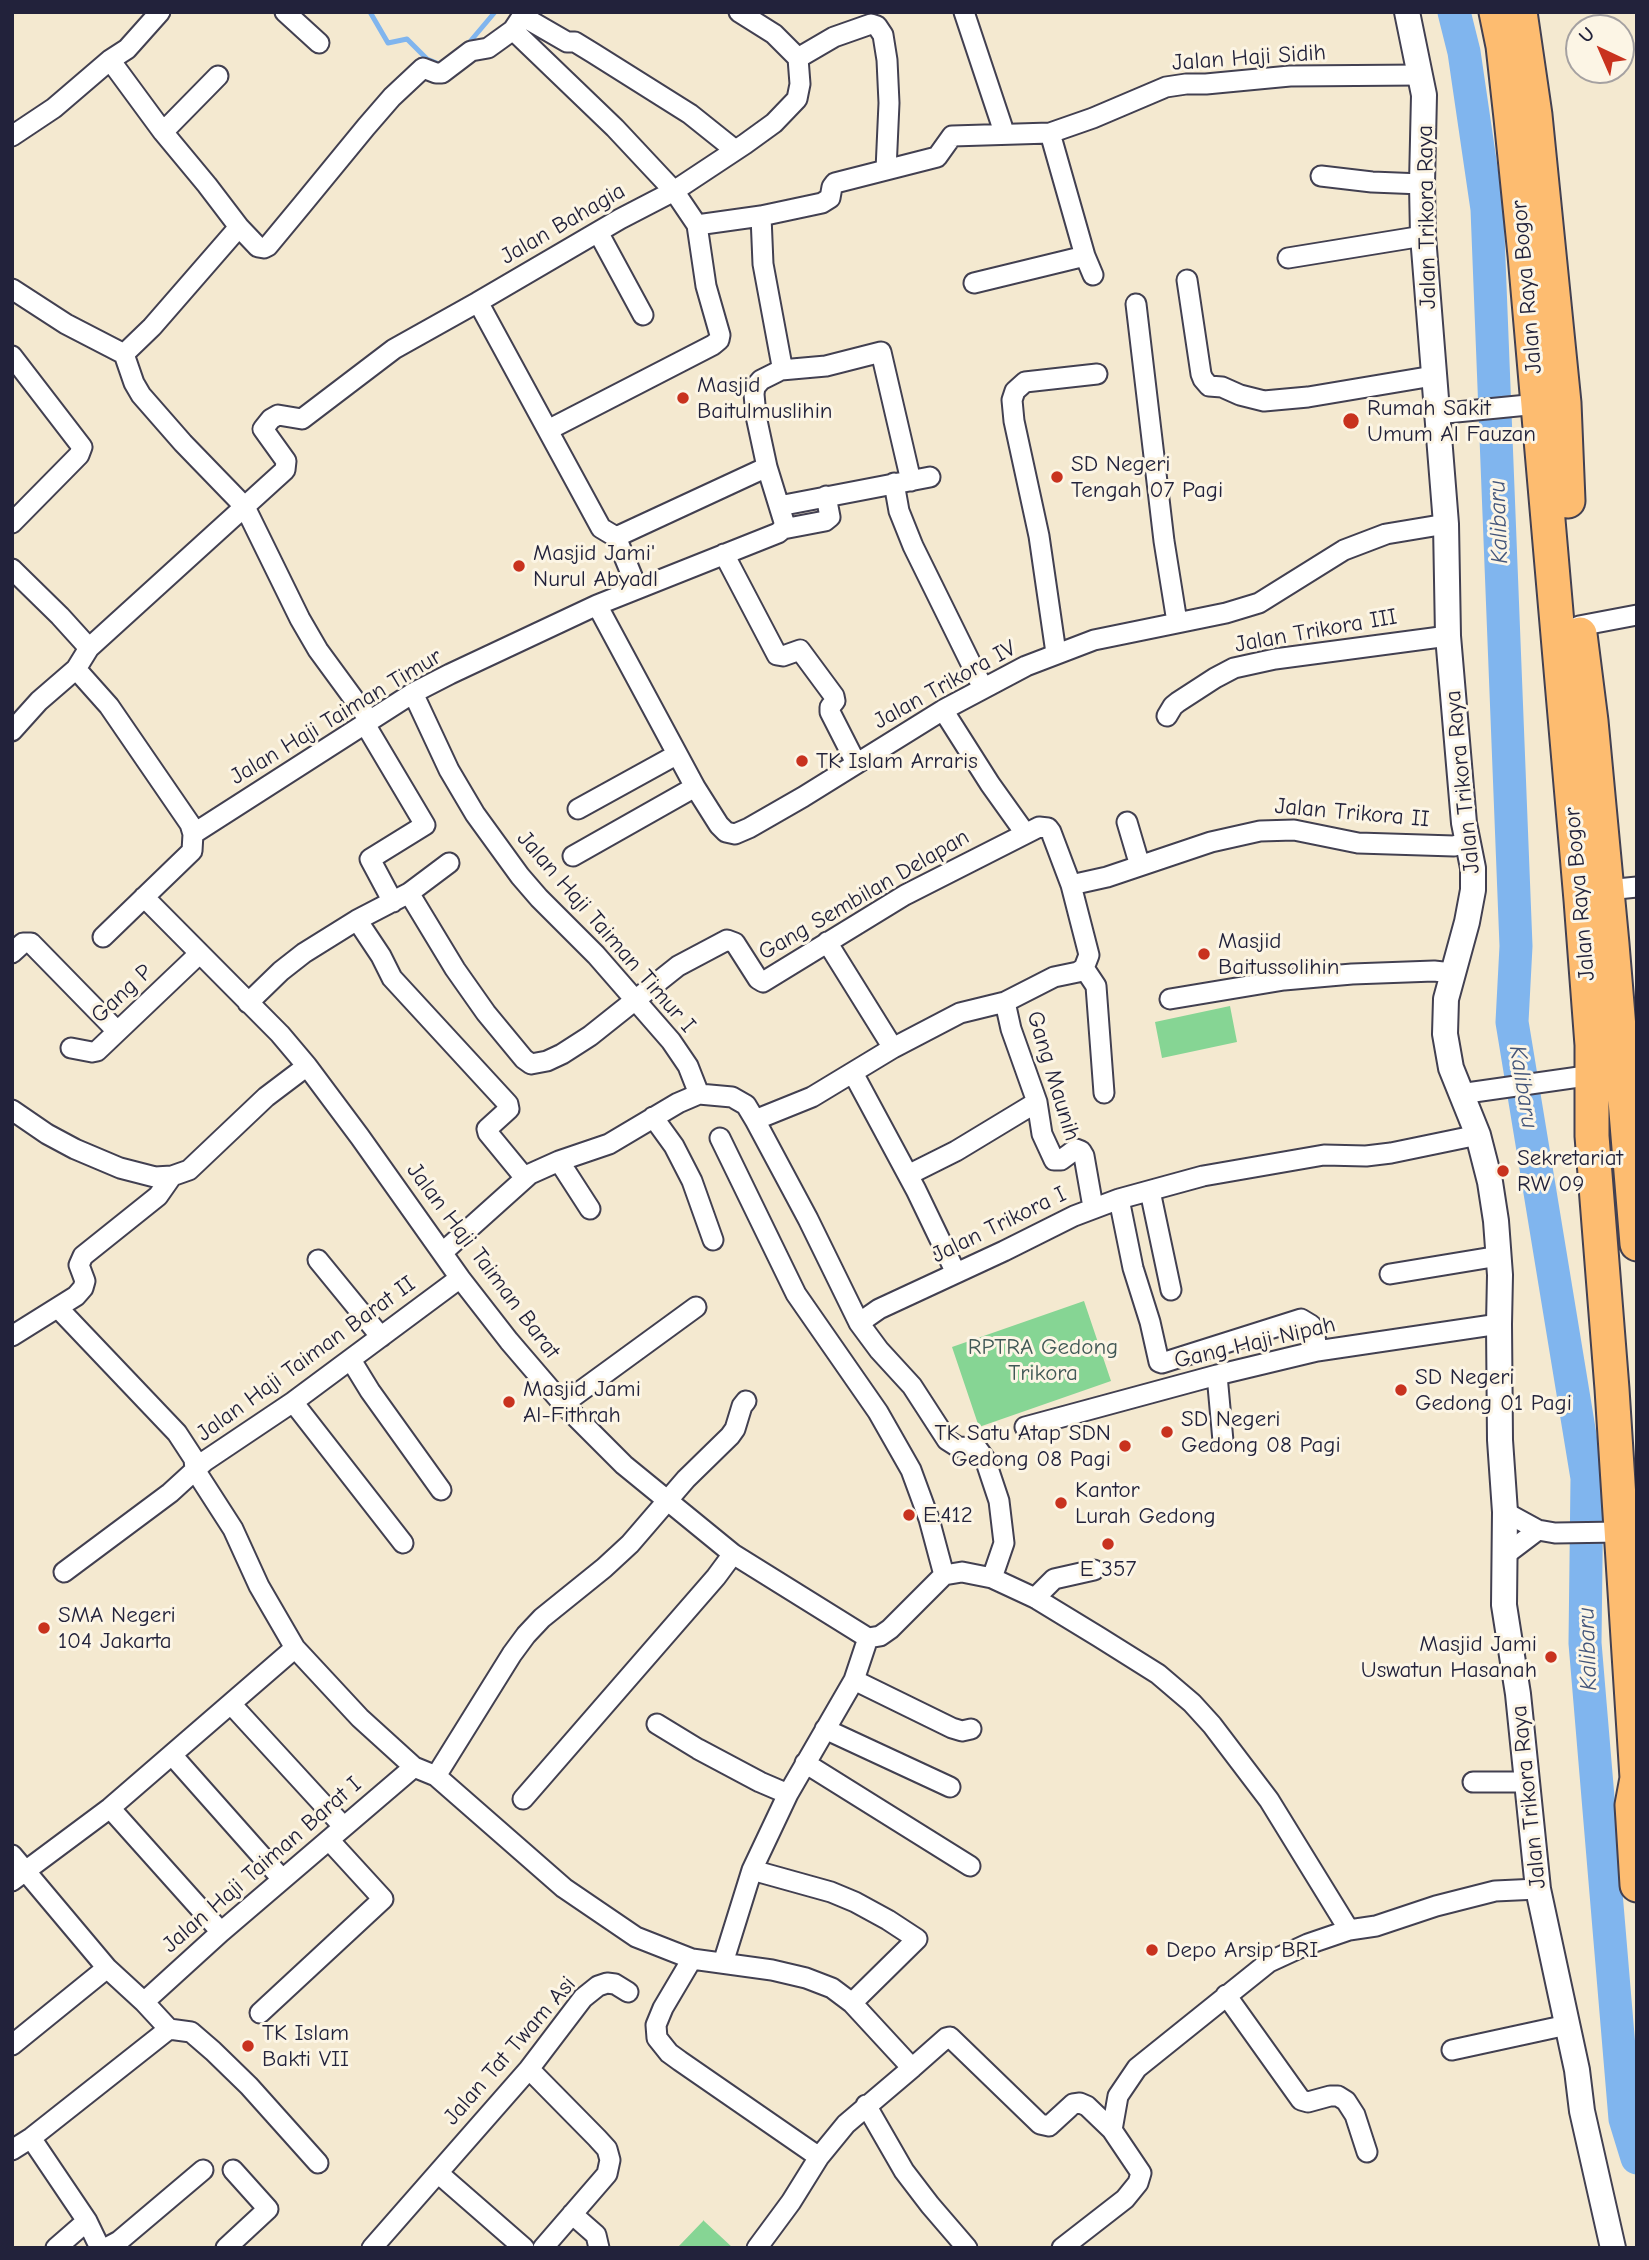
<!DOCTYPE html>
<html>
<head>
<meta charset="utf-8">
<style>
  body { margin:0 }
  #map { position:relative; width:1649px; height:2260px; overflow:hidden; background:#f4e9d0; font-family:"Comic Neue",sans-serif }
  canvas { display:block }
  .frame { position:absolute; inset:0; border:14px solid #22223b; pointer-events:none }
  .north { position:absolute; left:1565px; top:14px; width:70px; height:70px; box-sizing:border-box; background:#fcf5e5; border:2px solid #a5a1a1; border-radius:50%; rotate:316deg; font-size:19px; font-weight:700; line-height:28px; text-align:center; color:#22223b }
  .north::after { content:''; display:block; margin:auto; width:24px; height:32px; background:#c8321e; clip-path:polygon(50% 0,100% 100%,50% 72%,0 100%) }
</style>
</head>
<body>
<div id="map">
<canvas width="1649" height="2260"></canvas>
<div class="frame"></div>
<div class="north">U</div>
</div>
<script>
const context = document.querySelector('canvas').getContext('2d');
context.lineJoin = 'round';
function fill(path, color) { context.fillStyle = color; context.fill(path, 'evenodd'); }
const poly = rows => new Path2D(rows.map(r => 'M' + r).join(''));
function strokePath(path, color, width, dash) { context.strokeStyle = color; context.lineWidth = width; context.lineCap = dash ? 'butt' : 'round'; context.setLineDash(dash || []); context.stroke(path); }
function label(font, color, halo, rows, align = 'center') {
  context.font = font + ' "Comic Neue",sans-serif'; context.lineWidth = 6; context.setLineDash([]); context.textBaseline = 'middle'; context.strokeStyle = halo; context.fillStyle = color; for (const [text, x, y, turn = 0] of rows) {
    context.save(); context.translate(x, y); context.rotate((+turn || 0) * Math.PI / 180); context.textAlign = isNaN(turn) ? turn : align; if (halo) context.strokeText(text, 0, 0); context.fillText(text, 0, 0); context.restore();
  }
}
const green = poly([
  [1230,1006,1237,1042,1162,1058,1155,1022],
  [1084,1301,1111,1381,979,1427,952,1347],
  [704,2220,704,2221,733,2248,678,2247]
]);
const stream = poly([
  [370,12,388,43,407,39,427,59,439,64,444,63],
  [468,44,495,12]
]);
const river = poly([
  [1454,12,1464,52,1487,209,1516,946,1512,1022,1587,1478,1585,1643,1625,2119,1637,2158]
]);
const minor = poly([
  [285,12,319,43],
  [739,12,774,34,798,58],
  [964,12,1002,126],
  [522,16,567,42,575,42,593,53,690,114,735,150],
  [513,30,615,128,674,191,697,225,706,286,720,335,719,340,713,345,548,430],
  [110,60,163,132,207,185,239,227,258,247,264,248,268,246,302,205,366,127,392,97,423,68,436,73,442,73,471,51,488,48,513,30,525,12],
  [163,132,218,76],
  [12,136,54,108,110,60,127,49,160,12],
  [1321,176,1372,182,1422,184],
  [761,216,763,264,782,366,781,370],
  [697,225,761,216,822,203,830,198,832,187,835,183,937,157,952,136,1050,133,1093,118,1166,87,1186,84,1206,84,1290,76,1421,75],
  [598,232,643,315],
  [1085,256,1093,275],
  [1288,258,1423,236],
  [1187,280,1201,374,1203,379,1209,386,1222,387,1240,395,1264,401,1308,397,1433,376],
  [974,283,1085,256,1050,133],
  [12,289,66,324,124,354,134,383,141,395,183,443,245,507,300,619,318,650,370,721],
  [478,302,620,219,674,191,745,144,774,123,797,99,800,84,798,58,834,37,871,24,877,26,883,35,887,60,889,103,886,170],
  [1136,304,1164,541,1177,622],
  [124,354,152,327,239,227],
  [12,356,82,447,79,455,12,523],
  [1436,414,1538,404],
  [894,483,899,511,913,546,983,688],
  [779,506,930,477],
  [783,529,825,521,830,517,826,496],
  [616,537,767,467],
  [724,554,777,655,783,656,800,650,834,696,835,701,830,707,830,712,856,763],
  [12,569,60,616,89,648,76,669,39,701,12,731],
  [597,605,695,787,719,825,726,832,735,834,749,828,803,797,943,710,1026,666,1094,640,1226,613,1259,603,1344,550,1386,534,1446,524],
  [1579,626,1637,615],
  [89,648,285,470,286,461,263,429,271,419,278,415,302,419,394,349,478,302,601,528,616,537,637,588],
  [1056,653,1039,536,1014,421,1012,400,1015,391,1025,382,1097,374],
  [76,669,109,706,190,824,193,834,192,851,103,937],
  [413,693,449,770,475,814,520,876,539,898,596,955,671,1041,688,1066,699,1094],
  [943,710,990,784,1025,833],
  [1167,716,1173,706,1178,702,1215,678,1234,668,1275,659,1448,636],
  [365,724,425,825,370,859,393,902],
  [578,809,676,755],
  [1127,822,1140,866],
  [193,834,413,693,450,674,597,605,778,533,783,529,784,522,767,467,756,416,754,394,755,387,761,380,781,370,826,366,881,352,911,481],
  [573,856,695,787],
  [1071,885,1107,877,1211,842,1260,831,1294,830,1358,843,1454,846,1468,842],
  [1607,890,1637,887],
  [409,893,455,969,486,1013,524,1059,531,1064,547,1061,562,1054,590,1036,678,966,727,940,735,943,758,979,763,982,905,895,1039,827,1048,828,1051,832,1071,885,1089,955,1084,968,1078,972,1054,977,1005,1002,960,1013,893,1048,812,1097,755,1120,746,1105,732,1097,699,1094,678,1103,609,1144,559,1161,530,1174,443,1252],
  [144,897,280,1034,307,1066,360,1137,460,1278,509,1341,563,1404,624,1465,733,1554,868,1638,880,1636,890,1629,944,1575,962,1572,992,1578,1035,1598,1099,1637,1158,1674,1192,1703,1212,1725,1269,1800,1349,1930,1376,1926,1436,1906,1495,1891,1538,1889],
  [357,920,381,956,392,978,508,1104,509,1109,487,1129,488,1133,525,1178],
  [827,942,893,1048],
  [12,953,23,943,31,943,117,1031],
  [1084,968,1096,986,1104,1093],
  [1170,999,1284,980,1352,974,1434,971,1452,973],
  [1005,1002,1011,1029,1037,1102,1042,1134,1054,1160,1061,1160,1076,1149,1081,1151,1084,1156,1093,1207],
  [248,1003,281,971,304,953,357,920,409,893,449,863],
  [71,1048,92,1052,97,1051,199,954],
  [853,1073,916,1190,956,1273],
  [1460,1094,1593,1075],
  [12,1110,47,1134,75,1149,120,1168,155,1177,172,1176,189,1170,266,1097,307,1066],
  [653,1117,674,1146,692,1181,713,1240],
  [755,1120,808,1219,859,1323,879,1350,912,1386,947,1440,958,1447,977,1448,985,1459,999,1501,1004,1543,992,1578],
  [720,1138,796,1294,878,1412,911,1470,929,1519,944,1575],
  [559,1161,590,1209],
  [908,1175,956,1151,1037,1102],
  [1150,1191,1171,1290],
  [1119,1199,1133,1268,1150,1322,1159,1362,1162,1363,1301,1319,1311,1325,1315,1336,1317,1351],
  [318,1260,381,1337],
  [1390,1274,1499,1256],
  [59,1309,177,1433,194,1459,195,1470,233,1529,259,1586,295,1648,360,1718,414,1767,436,1776,564,1888,636,1937,692,1959,772,1970,806,1978,832,1988,852,2003,912,2068,846,2124,819,2157,791,2202,757,2248],
  [859,1323,879,1309,1004,1251,1074,1216,1119,1199,1203,1176,1324,1155,1366,1156,1391,1153,1478,1135],
  [12,1336,76,1296,83,1288,85,1281,79,1265,83,1256,158,1196,172,1176],
  [351,1360,370,1391,441,1490],
  [1217,1375,1223,1441],
  [293,1402,403,1543],
  [563,1404,696,1307],
  [1025,1427,1217,1375,1317,1351,1499,1324],
  [1505,1512,1538,1530,1555,1533,1620,1532],
  [1505,1555,1538,1530],
  [64,1572,170,1493,205,1461,293,1402,460,1278],
  [1035,1598,1054,1579,1094,1570],
  [854,1680,952,1728,962,1731,971,1729],
  [231,1704,343,1826],
  [657,1724,698,1749,760,1782,788,1794],
  [825,1729,950,1787],
  [172,1755,282,1879],
  [805,1763,970,1866],
  [436,1776,512,1654,526,1635,542,1618,604,1568,630,1544,686,1479,730,1436,735,1429,742,1406,746,1401],
  [1473,1782,1527,1782],
  [523,1799,716,1577,733,1554],
  [110,1808,221,1932],
  [12,1855,107,1968,144,2002,169,2029],
  [752,1870,831,1892,855,1902,888,1920,917,1939,852,2003],
  [12,1881,110,1808,295,1648],
  [692,1959,663,2008,656,2025,657,2038,669,2053,680,2061,819,2157],
  [723,1963,752,1870,788,1794,854,1680,868,1638],
  [1226,1995,1301,2100,1308,2102,1330,2096,1338,2096,1346,2101,1355,2115,1367,2152],
  [144,2002,221,1932,414,1767],
  [260,2013,383,1899,329,1840],
  [169,2029,191,2032,213,2051,249,2086,318,2163],
  [12,2045,107,1968],
  [1452,2050,1567,2025],
  [912,2068,946,2038,950,2037,1040,2124,1049,2126,1073,2104,1080,2103,1087,2106,1112,2130],
  [529,2069,597,2138,607,2149,610,2160,607,2174,543,2248],
  [866,2105,904,2171,930,2205,967,2248],
  [31,2138,87,2221,100,2248],
  [12,2150,31,2138,169,2029],
  [438,2173,524,2248],
  [572,2214,596,2235,599,2248],
  [56,2248,87,2221],
  [106,2248,119,2241,203,2170],
  [226,2248,268,2209,233,2170],
  [372,2248,529,2069,583,1998,598,1986,607,1983,615,1984,628,1992],
  [1062,2248,1125,2199,1138,2183,1141,2173,1112,2130,1118,2096,1137,2068,1269,1962,1308,1944,1349,1930]
]);
const tertiary = poly([
  [1407,12,1424,95,1422,184,1423,236,1446,524,1448,636,1464,823,1473,868,1473,890,1467,922,1446,999,1445,1034,1451,1068,1478,1135,1490,1182,1496,1221,1500,1275,1499,1324,1500,1440,1505,1512,1504,1605,1518,1694,1538,1889,1577,2070,1582,2111,1613,2248]
]);
const trunk = poly([
  [1496,12,1503,46,1511,118,1525,255,1581,900,1592,1045,1592,1136,1612,1389,1637,1778],
  [1520,12,1535,115,1564,403,1568,501],
  [1580,634,1591,721,1612,944,1637,1244],
  [1637,1778,1632,1805,1637,1885]
]);
const markers = [
  [683,398,7,"#c8321e"],
  [1351,421,9,"#c8321e"],
  [1057,477,7,"#c8321e"],
  [519,566,7,"#c8321e"],
  [802,761,7,"#c8321e"],
  [1204,954,7,"#c8321e"],
  [1503,1171,7,"#c8321e"],
  [1401,1390,7,"#c8321e"],
  [509,1402,7,"#c8321e"],
  [1167,1432,7,"#c8321e"],
  [1125,1446,7,"#c8321e"],
  [1061,1503,7,"#c8321e"],
  [909,1515,7,"#c8321e"],
  [1108,1544,7,"#c8321e"],
  [44,1628,7,"#c8321e"],
  [1551,1657,7,"#c8321e"],
  [1152,1950,7,"#c8321e"],
  [248,2046,7,"#c8321e"]
];
const streetNames = [
  ["Jalan Haji Sidih",1249,58,-4],
  ["Jalan Trikora Raya",1427,217,-91],
  ["Jalan Bahagia",563,224,-30],
  ["Jalan Raya Bogor",1527,287,-95],
  ["Jalan Trikora III",1316,631,-10],
  ["Jalan Trikora IV",945,685,-29],
  ["Jalan Haji Taiman Timur",336,717,-31],
  ["Jalan Trikora Raya",1463,782,-96],
  ["Jalan Trikora II",1352,813,5],
  ["Jalan Raya Bogor",1580,894,-95],
  ["Gang Sembilan Delapan",864,895,-30],
  ["Jalan Haji Taiman Timur I",606,932,49],
  ["Gang P",122,994,-43],
  ["Gang Maunih",1053,1076,73],
  ["Jalan Trikora I",999,1225,-26],
  ["Jalan Haji Taiman Barat",483,1261,53],
  ["Gang Haji Nipah",1255,1343,-13],
  ["Jalan Haji Taiman Barat II",306,1359,-36],
  ["Jalan Trikora Raya",1529,1797,-96],
  ["Jalan Haji Taiman Barat I",262,1865,-41],
  ["Jalan Tat Twam Asi",510,2051,-49]
];
const poiNames = [
  ["Masjid",697,385],
  ["Baitulmuslihin",697,411],
  ["Rumah Sakit",1367,408],
  ["Umum Al Fauzan",1367,434],
  ["SD Negeri",1071,464],
  ["Tengah 07 Pagi",1071,490],
  ["Masjid Jami'",533,553],
  ["Nurul Abyadl",533,579],
  ["TK Islam Arraris",816,761],
  ["Masjid",1218,941],
  ["Baitussolihin",1218,967],
  ["Sekretariat",1517,1158],
  ["RW 09",1517,1184],
  ["SD Negeri",1415,1377],
  ["Gedong 01 Pagi",1415,1403],
  ["Masjid Jami",523,1389],
  ["Al-Fithrah",523,1415],
  ["SD Negeri",1181,1419],
  ["Gedong 08 Pagi",1181,1445],
  ["TK Satu Atap SDN",1111,1433,"right"],
  ["Gedong 08 Pagi",1111,1459,"right"],
  ["Kantor",1075,1490],
  ["Lurah Gedong",1075,1516],
  ["E.412",923,1515],
  ["E 357",1108,1569,"center"],
  ["SMA Negeri",58,1615],
  ["104 Jakarta",58,1641],
  ["Masjid Jami",1537,1644,"right"],
  ["Uswatun Hasanah",1537,1670,"right"],
  ["Depo Arsip BRI",1166,1950],
  ["TK Islam",262,2033],
  ["Bakti VII",262,2059]
];
const parkNames = [
  ["RPTRA Gedong",1043,1347],
  ["Trikora",1043,1373]
];
const waterNames = [
  ["Kalibaru",1499,522,-92],
  ["Kalibaru",1523,1087,81],
  ["Kalibaru",1588,1649,-92]
];
fill(green, '#86d594');
strokePath(stream, '#80b5ee', 5);
strokePath(river, '#80b5ee', 33);
strokePath(minor, '#424051', 23);
strokePath(tertiary, '#424051', 28);
strokePath(trunk, '#424051', 37);
strokePath(minor, '#fff', 19);
strokePath(tertiary, '#fff', 24);
strokePath(trunk, '#fdbc70', 33);
for (const [x, y, r, color] of markers) { const dot = new Path2D(); dot.arc(x, y, r, 0, 2 * Math.PI); context.fillStyle = color; context.fill(dot); strokePath(dot, '#fcf5e5', 2.5); }
label('23px', '#22223b', '#fcf5e5', streetNames);
label('23px', '#22223b', '#fcf5e5', poiNames, 'left');
label('23px', '#405856', '#fcf5e5', parkNames);
label('italic 24px', '#43557a', '#fcf5e5', waterNames);
</script>
</body>
</html>
